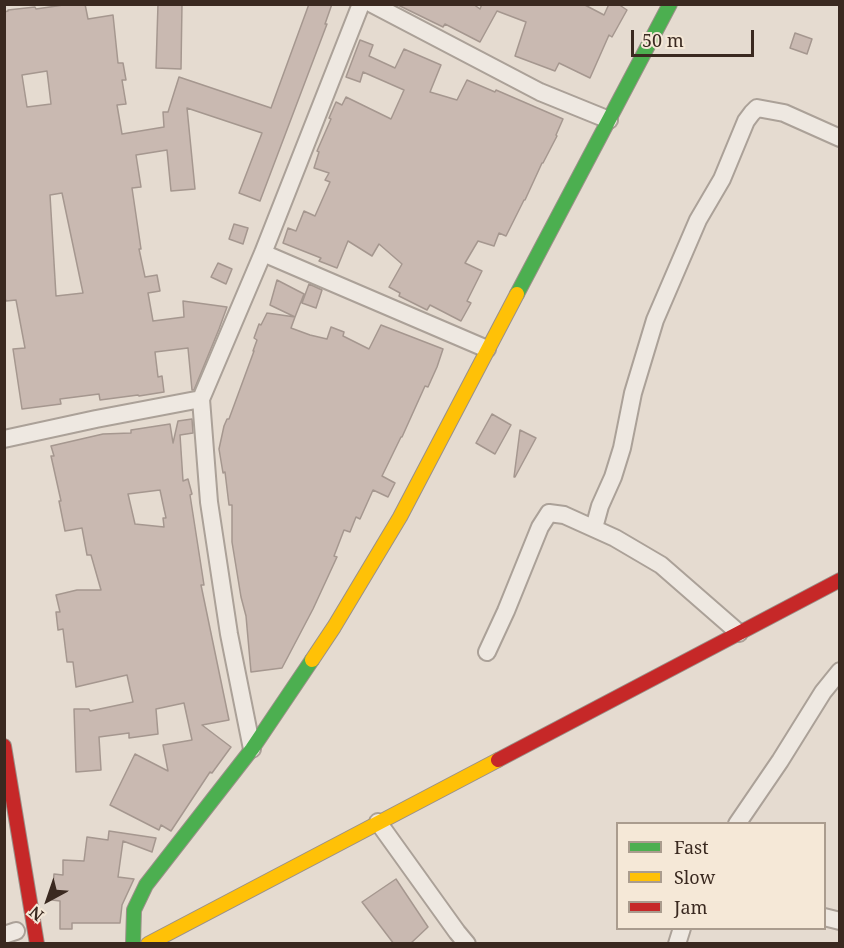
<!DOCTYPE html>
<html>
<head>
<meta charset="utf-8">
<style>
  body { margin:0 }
  #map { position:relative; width:844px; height:948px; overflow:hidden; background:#e5dbd0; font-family:"Noto Serif",serif }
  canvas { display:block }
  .frame { position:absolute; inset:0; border:6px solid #3a2920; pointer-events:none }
  .legend { position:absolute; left:616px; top:822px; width:210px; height:108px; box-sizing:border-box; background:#f5e8d7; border:2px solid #aa9c8e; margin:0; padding:8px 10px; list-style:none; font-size:18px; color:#3a2920 }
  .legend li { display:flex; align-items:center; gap:12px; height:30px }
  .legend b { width:30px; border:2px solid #aa9c8e }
  .north { position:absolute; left:18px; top:870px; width:60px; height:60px; -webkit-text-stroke:4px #f5e8d7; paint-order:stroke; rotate:220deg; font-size:16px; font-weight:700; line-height:24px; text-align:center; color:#3a2920 }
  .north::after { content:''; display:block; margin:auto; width:21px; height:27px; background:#3a2920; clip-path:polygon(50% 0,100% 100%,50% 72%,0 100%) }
  .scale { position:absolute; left:631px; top:30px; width:123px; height:27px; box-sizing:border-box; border:3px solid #3a2920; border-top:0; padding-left:8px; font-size:18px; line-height:21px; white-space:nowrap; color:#3a2920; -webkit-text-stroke:4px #f5e8d7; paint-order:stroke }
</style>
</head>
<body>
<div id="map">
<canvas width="844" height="948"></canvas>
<div class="frame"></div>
<ul class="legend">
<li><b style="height:8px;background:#4caf50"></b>Fast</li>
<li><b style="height:8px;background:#ffc107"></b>Slow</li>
<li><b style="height:8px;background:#c62828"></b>Jam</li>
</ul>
<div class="north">N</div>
<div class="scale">50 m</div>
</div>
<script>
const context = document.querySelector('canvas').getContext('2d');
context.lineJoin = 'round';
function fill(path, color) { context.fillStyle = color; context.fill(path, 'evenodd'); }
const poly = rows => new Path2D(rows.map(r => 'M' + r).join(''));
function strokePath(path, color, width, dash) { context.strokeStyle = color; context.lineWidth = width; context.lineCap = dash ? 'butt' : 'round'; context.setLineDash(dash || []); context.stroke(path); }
const building = poly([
  [70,4,85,4,88,19,113,15,118,63,123,63,126,80,122,80,126,104,117,105,122,134,164,127,163,112,168,112,179,77,271,108,309,4,332,4,325,24,327,24,260,201,239,193,262,133,187,108,195,189,171,191,167,150,136,155,141,187,132,188,141,249,139,249,145,277,157,275,160,291,148,293,153,321,184,317,183,301,227,307,219,329,194,390,192,390,188,348,155,352,158,377,162,376,164,392,139,396,138,395,100,400,99,394,60,399,61,404,22,409,13,349,25,348,16,300,6,301,4,295,4,12,8,11,8,10,35,7,36,9,70,4],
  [47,71,51,104,27,107,22,75,47,71],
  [62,193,83,293,56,296,50,195,62,193],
  [158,4,182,4,181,69,156,68,158,4],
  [396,4,473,4,480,9,482,4,583,4,604,15,609,4,618,4,627,10,612,37,609,35,590,78,559,63,555,71,515,56,526,22,497,11,480,42,445,24,443,27,396,4],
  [795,33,812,39,807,54,790,48,795,33],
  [360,40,373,45,369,56,395,68,404,49,441,65,430,92,457,100,467,80,495,92,496,90,563,119,556,135,557,136,543,163,542,163,525,200,524,200,506,236,499,233,494,246,478,241,465,263,482,271,467,301,471,303,461,321,430,305,427,310,399,296,400,293,389,287,402,264,379,244,372,256,348,241,337,268,319,261,321,258,283,243,288,228,296,231,304,211,315,216,330,182,325,180,329,173,314,168,319,152,317,151,331,119,329,118,336,102,342,105,346,97,391,119,404,90,363,72,360,82,346,77,360,40],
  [234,224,248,228,243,244,229,239,234,224],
  [218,263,232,269,226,284,211,277,218,263],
  [277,280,304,294,295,317,270,305,277,280],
  [309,284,322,290,316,308,302,303,309,284],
  [267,313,295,317,291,328,310,335,327,339,331,327,344,332,343,336,369,349,381,325,443,349,437,367,428,387,425,386,402,437,401,437,382,476,395,483,388,497,373,490,360,519,356,517,350,532,344,530,334,556,337,557,313,609,282,668,251,672,246,616,241,597,232,542,232,505,229,505,225,472,223,473,219,449,224,426,227,419,229,419,254,351,253,351,257,340,254,338,259,324,261,325,267,313],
  [492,414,511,425,495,454,476,443,492,414],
  [192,419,193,433,180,435,183,481,188,479,192,494,190,495,204,585,201,585,229,720,202,725,231,747,212,773,210,772,171,831,161,825,159,830,110,805,135,754,168,771,163,745,192,740,184,703,156,709,158,734,129,738,129,733,99,737,101,770,76,772,74,709,89,709,90,711,133,702,127,675,76,687,73,662,67,662,63,629,58,630,56,612,60,612,56,595,77,590,101,590,91,555,87,555,82,528,65,531,59,501,61,501,51,456,54,456,51,446,103,434,131,433,131,430,170,424,173,443,178,421,192,419],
  [160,490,166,518,163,518,164,527,135,524,128,494,160,490],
  [520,430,536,438,515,477,514,477,520,430],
  [109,831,156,838,152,852,123,841,118,877,134,879,122,905,120,923,72,923,72,929,60,929,60,901,52,900,54,874,63,875,63,860,84,861,87,837,108,840,109,831],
  [396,879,428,927,410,944,394,944,362,902,396,879]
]);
const street = poly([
  [372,4,540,92,609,120],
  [263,253,487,349],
  [4,439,96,419,201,399],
  [594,528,600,506,613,477,622,448,633,393,655,320,698,220,722,179,746,121,752,113,757,108,784,113,840,138],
  [487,652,506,611,540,527,549,513,564,515,615,538,661,565,739,633],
  [252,749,229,634,209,502,201,399,263,253,361,4],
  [378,822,457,932,467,944],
  [737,824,780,761,823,692,840,671],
  [824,917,840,921],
  [4,935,16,931],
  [677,944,682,928]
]);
const fast = poly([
  [517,294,670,4],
  [133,944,134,910,146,885,252,749,312,660]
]);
const slow = poly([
  [312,660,334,627,400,517,517,294],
  [148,944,498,760]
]);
const jam = poly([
  [4,746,37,944],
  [498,760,840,580]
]);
fill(building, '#c9b9b1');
strokePath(building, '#a5978f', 1.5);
strokePath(street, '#aba198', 20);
strokePath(fast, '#9a9088', 16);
strokePath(slow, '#9a9088', 16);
strokePath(jam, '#9a9088', 16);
strokePath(street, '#eee8e1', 16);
strokePath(fast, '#4caf50', 14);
strokePath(slow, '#ffc107', 14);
strokePath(jam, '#c62828', 14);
</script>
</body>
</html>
